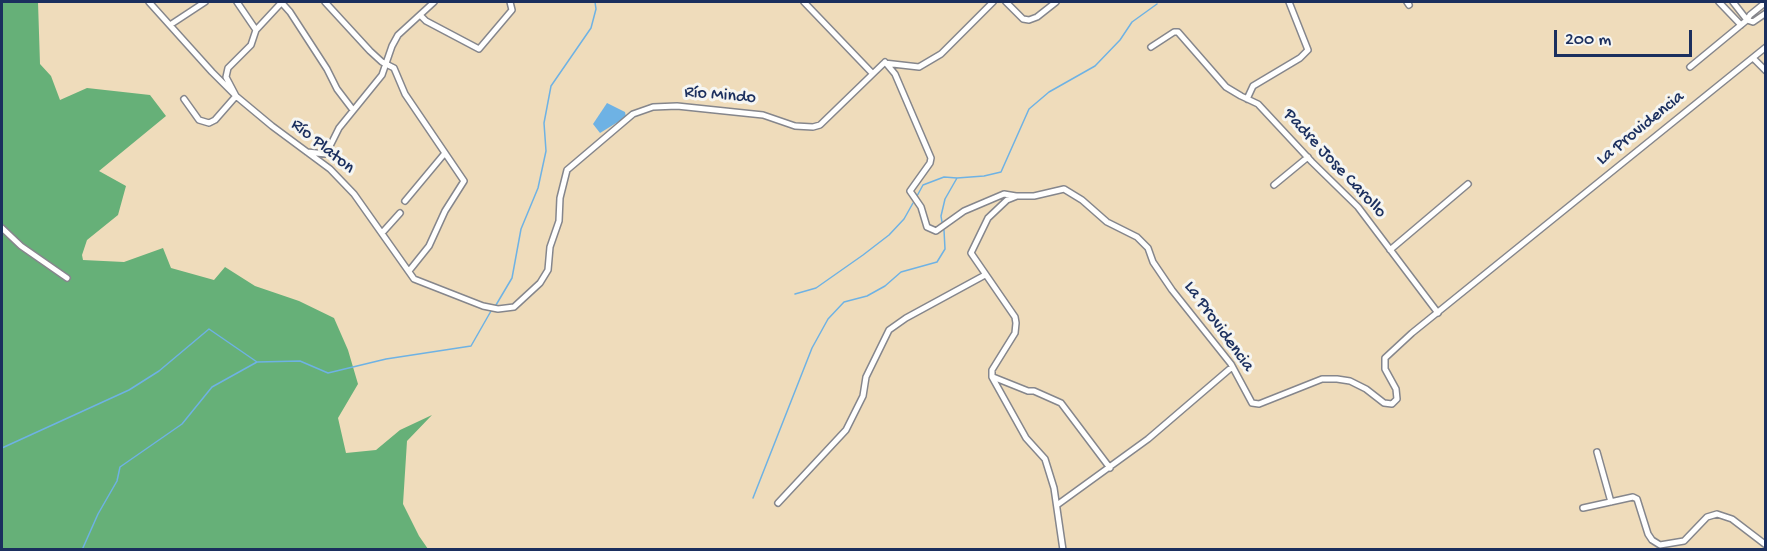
<!DOCTYPE html>
<meta charset="utf-8">
<style>
body{margin:0}
#map{position:relative;width:1767px;height:551px;overflow:hidden;background:#efdcbb;font-family:"Gochi Hand",sans-serif}
canvas{display:block}
.frame{position:absolute;inset:0;border:3px solid #1b2f5e;pointer-events:none}
.scale{position:absolute;left:1554px;top:30px;width:138px;height:27px;box-sizing:border-box;border:3px solid #1b2f5e;border-top:0;padding-left:8px;font-size:18px;line-height:21px;white-space:nowrap;color:#1b2f5e;-webkit-text-stroke:4px #f6f6f2;paint-order:stroke}
</style>
<div id="map">
<canvas width="1767" height="551"></canvas>
<div class="frame"></div>
<div class="scale">200 m</div>
</div>
<script>
const c = document.querySelector('canvas').getContext('2d');
c.lineJoin = 'round';
function fillPath(path, color) {
  c.fillStyle = color;
  c.fill(path, 'evenodd');
}
function shape(rows) {
  const path = new Path2D();
  for (const r of rows) {
    path.moveTo(r[0], r[1]);
    for (let i = 2; i < r.length; i += 2) path.lineTo(r[i], r[i + 1]);
  }
  return path;
}
function trace(path, color, width, dash) {
  c.strokeStyle = color;
  c.lineWidth = width;
  c.lineCap = dash ? 'butt' : 'round';
  c.setLineDash(dash || []);
  c.stroke(path);
}
function write(font, color, halo, rows, align = 'center') {
  c.font = font + ' "Gochi Hand",sans-serif';
  c.lineWidth = 6;
  c.setLineDash([]);
  c.textBaseline = 'middle';
  c.strokeStyle = halo;
  c.fillStyle = color;
  for (const [text, x, y, turn = 0] of rows) {
    c.save();
    c.translate(x, y);
    c.rotate((+turn || 0) * Math.PI / 180);
    c.textAlign = isNaN(turn) ? turn : align;
    if (halo) c.strokeText(text, 0, 0);
    c.fillText(text, 0, 0);
    c.restore();
  }
}
const forest = shape([
 [2,2,38,2,40,64,51,76,60,100,87,88,150,95,166,116,99,171,126,186,118,215,87,240,82,255,83,260,124,262,163,248,171,268,214,280,225,267,255,286,299,301,334,318,348,350,358,384,338,418,346,453,376,450,400,430,432,415,407,441,403,504,419,536,428,549,2,549]
]);
const water = shape([
 [607,103,625,112,626,117,600,133,593,124]
]);
const stream = shape([
 [917,196,923,185,944,177,957,178],
 [942,222,941,216,945,199,957,178,984,176,1001,172,1029,109,1049,92,1095,66,1120,40,1132,22,1157,4],
 [795,294,816,288,863,255,889,235,904,219,913,203],
 [496,305,512,278,521,229,538,188,546,151,544,123,551,86,591,28,596,9,595,2],
 [2,448,129,390,159,371,209,329,257,362,300,361,328,373,386,359,471,346,491,311],
 [753,498,812,348,828,319,844,302,867,296,885,286,901,272,937,262,945,249,944,230],
 [82,550,98,514,117,481,120,467,182,424,212,387,257,362]
]);
const minor = shape([
 [149,2,212,72,236,96,272,126,330,169,354,194,414,279,483,306,498,309,514,307,540,283,548,270,550,247,559,221,560,198,567,170,633,114,653,107,677,106,763,115,795,126,813,127,820,125,884,63,919,67,941,54,993,2],
 [237,2,256,30],
 [281,2,290,12,327,69,337,89,353,110],
 [325,2,370,51,382,62,394,68,405,94,464,181,445,211,429,246,409,271],
 [804,2,872,73],
 [1006,2,1023,19,1029,20,1037,17,1056,2],
 [1407,2,1409,5],
 [1719,2,1741,25],
 [1733,2,1747,20],
 [420,15,426,21,479,49,512,10,510,2],
 [1747,20,1753,22,1766,13],
 [170,25,205,2],
 [1151,47,1174,32,1178,32,1226,87,1241,96,1258,104,1312,162,1358,207,1438,313],
 [1753,58,1766,71],
 [885,62,895,74,931,158,930,163,910,191,921,207,927,227,936,231,964,211,1004,194,1016,196],
 [1690,67,1747,20,1750,15,1766,2],
 [184,99,199,120,209,123,215,120,236,96,226,77,228,68,251,45,256,30,282,2],
 [1247,99,1253,86,1300,58,1308,50,1289,2],
 [307,152,326,154,339,128,382,75,392,46,398,35,434,2],
 [1274,185,1308,157],
 [405,201,445,153],
 [2,228,21,246,67,278],
 [382,233,400,213],
 [1390,250,1468,184],
 [993,377,1028,391,1034,391,1061,403,1110,468],
 [1597,452,1611,502],
 [778,503,846,430,863,396,866,377,889,330,906,318,985,275],
 [1057,505,1148,439,1232,367],
 [1583,508,1633,497,1637,499,1648,534,1652,540,1660,545,1684,541,1707,517,1717,514,1732,519,1766,545],
 [1063,550,1054,488,1045,459,1026,438,992,377,992,370,1015,333,1016,323,1015,317,971,253,988,218,1007,200,1017,196,1034,196,1064,189,1082,200,1107,222,1137,237,1148,248,1153,262,1172,290,1231,364,1252,403,1259,404,1322,379,1337,379,1350,381,1366,389,1384,403,1392,404,1397,399,1396,389,1385,369,1385,358,1412,333,1766,47]
]);
const streetNames = [
 ["Río Mindo",720,96,5],
 ["La Providencia",1641,129,-39],
 ["Río Platon",322,147,39],
 ["Padre Jose Carollo",1334,164,47],
 ["La Providencia",1218,327,54]
];
fillPath(forest, '#66b078');
fillPath(water, '#6eb2e4');
trace(stream, '#6eb2e4', 1.5);
trace(minor, '#85868c', 8);
trace(minor, '#fff', 5);
write('18px', '#1b2f5e', '#f6f6f2', streetNames);
</script>
